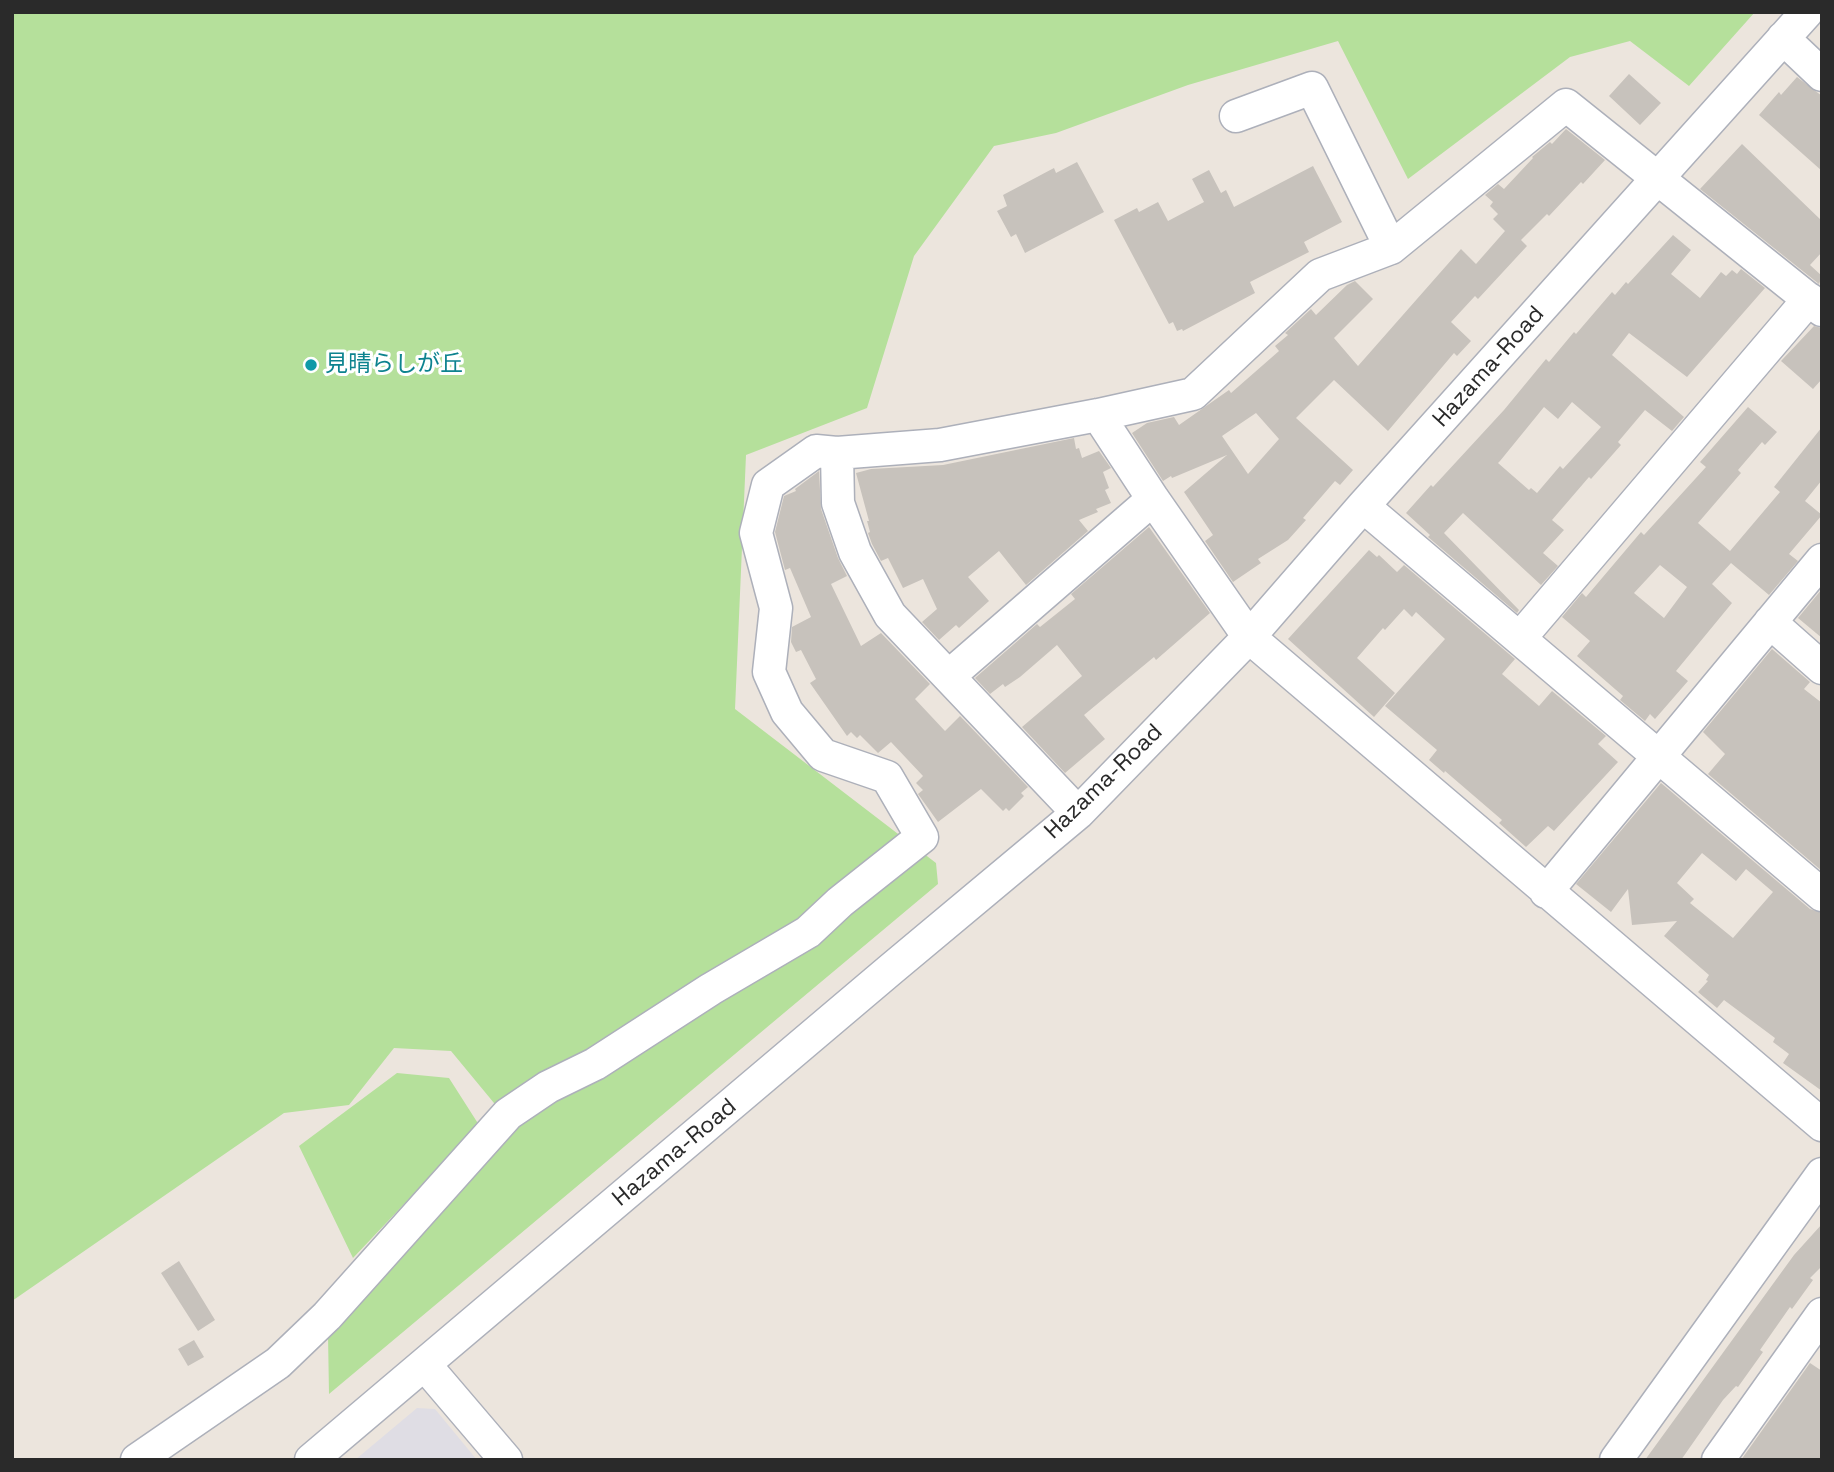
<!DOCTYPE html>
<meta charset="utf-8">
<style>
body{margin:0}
#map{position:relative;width:1834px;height:1472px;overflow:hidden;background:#ece5dd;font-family:"Space Grotesk",sans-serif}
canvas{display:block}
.frame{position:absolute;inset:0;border:14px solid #2a2a2a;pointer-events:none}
</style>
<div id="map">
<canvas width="1834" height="1472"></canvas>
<div class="frame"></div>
</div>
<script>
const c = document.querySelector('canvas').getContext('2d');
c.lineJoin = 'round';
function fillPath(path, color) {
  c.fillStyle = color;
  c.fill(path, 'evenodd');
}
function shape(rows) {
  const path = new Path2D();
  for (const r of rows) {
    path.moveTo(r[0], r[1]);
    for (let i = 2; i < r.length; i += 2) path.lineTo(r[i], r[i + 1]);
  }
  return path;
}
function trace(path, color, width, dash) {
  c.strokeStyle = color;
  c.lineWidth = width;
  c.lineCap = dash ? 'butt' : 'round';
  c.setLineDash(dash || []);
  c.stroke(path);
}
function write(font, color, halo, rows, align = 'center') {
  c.font = font + ' "Space Grotesk","Noto Sans JP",sans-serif';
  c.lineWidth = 6;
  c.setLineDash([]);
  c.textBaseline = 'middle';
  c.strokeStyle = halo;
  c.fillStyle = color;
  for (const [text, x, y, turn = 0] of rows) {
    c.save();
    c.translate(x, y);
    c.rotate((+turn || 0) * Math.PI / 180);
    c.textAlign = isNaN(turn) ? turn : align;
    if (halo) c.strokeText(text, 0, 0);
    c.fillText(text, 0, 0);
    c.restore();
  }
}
const industrial = shape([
 [417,1408,435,1409,477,1460,355,1460]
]);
const green = shape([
 [12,12,1755,12,1689,86,1630,41,1570,57,1408,179,1338,41,1188,85,1056,133,994,146,914,256,867,408,746,455,735,709,936,863,938,884,329,1394,328,1335,513,1126,451,1051,394,1048,349,1105,284,1113,12,1301],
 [397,1073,449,1078,479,1125,353,1258,299,1146]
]);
const building = shape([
 [1629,74,1661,103,1640,125,1609,96],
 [1797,77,1822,96,1822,171,1759,115,1779,92,1781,95],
 [1566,129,1605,160,1583,184,1581,182,1549,216,1547,214,1521,240,1527,246,1478,299,1475,296,1451,322,1471,341,1457,356,1454,353,1388,431,1334,380,1296,418,1353,470,1340,485,1335,481,1303,518,1306,520,1288,540,1258,559,1261,563,1233,582,1205,541,1213,535,1184,492,1227,455,1172,478,1171,476,1163,481,1132,433,1147,423,1174,417,1179,425,1229,390,1231,393,1279,351,1275,346,1288,335,1285,333,1311,309,1316,315,1347,285,1355,281,1373,299,1334,338,1358,366,1461,249,1476,264,1505,231,1493,219,1498,214,1490,206,1493,202,1485,195,1498,184,1504,189,1533,158,1532,157,1550,142,1552,144],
 [1256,413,1279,439,1248,474,1222,436],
 [1742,144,1822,221,1822,252,1810,265,1822,276,1819,284,1700,189],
 [1077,162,1104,212,1025,253,1016,234,1011,237,997,211,1007,206,1003,195,1054,168,1056,173],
 [1313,166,1342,222,1304,242,1309,252,1250,282,1255,293,1183,331,1182,329,1177,331,1173,322,1169,324,1114,220,1137,208,1139,212,1158,202,1168,221,1204,202,1192,179,1209,170,1221,193,1226,190,1234,207],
 [1673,235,1691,250,1671,274,1700,298,1721,272,1726,276,1732,270,1737,274,1741,269,1765,288,1687,377,1629,333,1612,355,1684,417,1672,431,1645,410,1618,442,1621,445,1591,479,1589,477,1552,520,1564,530,1543,553,1558,566,1541,585,1463,513,1444,533,1519,610,1517,613,1428,537,1430,535,1406,513,1431,485,1433,487,1504,410,1546,359,1549,362,1574,332,1576,334,1612,292,1615,295,1626,282,1628,284],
 [1572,402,1601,427,1563,469,1560,466,1537,493,1531,488,1529,490,1498,463,1500,461,1544,407,1558,419],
 [1814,326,1822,328,1822,379,1813,389,1781,361],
 [1748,407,1777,432,1765,445,1762,442,1738,470,1741,473,1698,523,1730,551,1780,492,1774,487,1822,427,1822,480,1805,501,1822,515,1789,554,1798,561,1769,595,1731,563,1712,584,1732,603,1676,671,1688,681,1655,719,1650,714,1645,721,1620,700,1623,696,1577,656,1590,641,1562,617,1582,593,1586,597,1641,532,1644,535,1706,467,1700,462],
 [1660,565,1687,587,1664,618,1634,593],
 [1074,438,1076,449,1079,448,1082,458,1099,451,1111,468,1103,472,1109,488,1105,490,1111,503,1096,509,1098,512,1079,520,1088,531,1026,585,999,551,968,577,989,601,959,628,956,625,939,640,922,622,937,609,923,579,903,588,888,558,881,561,872,544,868,533,870,532,867,521,869,521,856,473,871,469,943,465],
 [819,471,821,509,838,558,847,576,831,584,861,646,881,633,930,684,915,699,945,731,960,716,1028,787,1021,793,1024,796,1009,811,1006,808,1003,811,981,789,938,822,918,794,923,790,916,783,923,776,891,742,878,753,860,735,857,738,851,732,847,736,810,683,816,679,801,650,796,652,791,642,792,627,811,617,790,568,785,570,775,532,784,496,796,491,795,489],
 [1149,527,1210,613,1156,660,1154,657,1084,715,1105,739,1065,773,1022,727,1082,676,1057,645,1020,677,1005,687,1003,684,990,694,975,678,1037,624,1040,627,1075,599,1071,594],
 [1369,550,1377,557,1379,555,1397,572,1404,565,1515,659,1502,674,1539,706,1552,691,1606,736,1598,744,1618,762,1554,831,1548,826,1526,847,1499,823,1502,820,1445,771,1444,773,1429,760,1437,750,1385,706,1445,639,1416,612,1412,617,1404,609,1385,630,1383,628,1357,658,1395,693,1374,717,1288,639],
 [1822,589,1822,638,1798,618],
 [1772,649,1810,682,1804,689,1822,703,1822,871,1708,774,1725,754,1703,732],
 [1661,783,1810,909,1822,913,1822,1091,1783,1063,1789,1054,1773,1042,1775,1038,1724,1000,1717,1008,1698,992,1708,981,1706,980,1709,975,1664,936,1677,921,1632,925,1628,889,1611,912,1576,884],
 [1702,853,1736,881,1746,869,1773,892,1733,938,1690,903,1694,899,1677,883],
 [1822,1224,1822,1266,1810,1278,1813,1280,1792,1309,1790,1307,1760,1350,1763,1352,1738,1387,1736,1386,1723,1400,1681,1460,1645,1460,1794,1255],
 [179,1261,215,1320,198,1331,161,1273],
 [194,1340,204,1357,188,1366,178,1349],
 [1810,1363,1822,1371,1822,1460,1741,1460]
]);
const minor = shape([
 [1783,38,1822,75],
 [1236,116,1312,88,1391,248],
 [1098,415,1153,499,1249,637,1822,1125],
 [837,453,838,503,855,552,890,615,1078,813],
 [1363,506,1822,895],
 [1770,622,1822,668],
 [1520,638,1809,299],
 [949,676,1153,499],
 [1546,892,1822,560],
 [425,1365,506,1460],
 [137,1460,278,1363,327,1316,508,1114,548,1087,595,1064,711,989,808,932,840,902,922,837,887,777,823,755,787,712,769,672,776,608,756,533,768,485,816,451,837,453,940,445,1098,415,1193,394,1320,275,1391,248,1566,105,1822,310],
 [311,1460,890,970,1078,813,1249,637,1363,506,1807,12],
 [1616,1460,1822,1174],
 [1718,1460,1822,1314]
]);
const markers = [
 [311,365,7,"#0f9aa8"]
];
const cultureNames = [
 ["見晴らしが丘",325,365]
];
const streetNames = [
 ["Hazama-Road",1489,367,-48],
 ["Hazama-Road",1104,782,-44],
 ["Hazama-Road",675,1153,-40]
];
fillPath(industrial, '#dfdde4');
fillPath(green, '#b5e09b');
fillPath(building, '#c7c2bc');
trace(minor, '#adb0ba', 35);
trace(minor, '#fff', 32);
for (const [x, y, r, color] of markers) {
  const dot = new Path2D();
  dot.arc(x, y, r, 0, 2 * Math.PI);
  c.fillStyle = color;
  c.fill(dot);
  trace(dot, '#fff', 2.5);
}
write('23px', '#0d838f', '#fff', cultureNames, 'left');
write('23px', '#2a2a2a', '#fff', streetNames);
</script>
